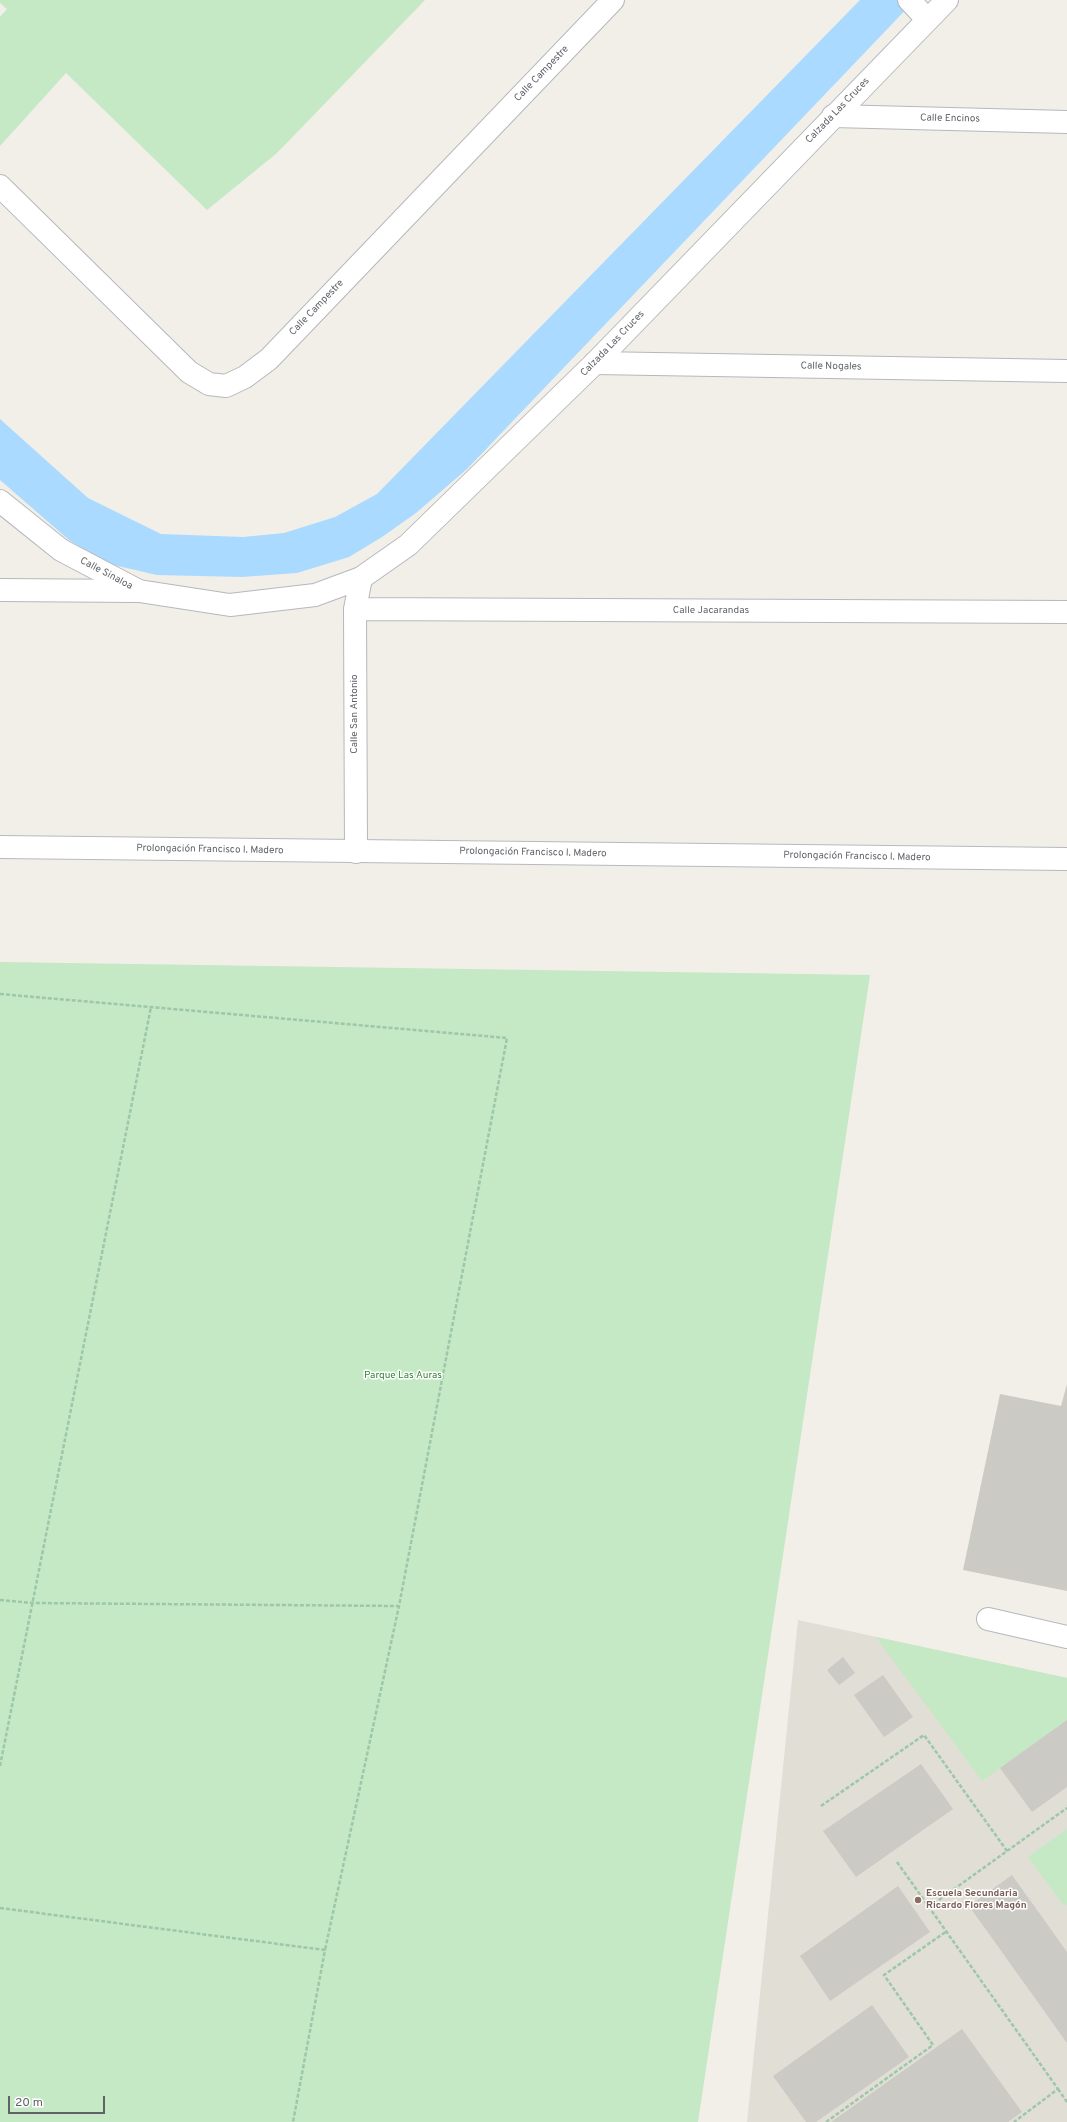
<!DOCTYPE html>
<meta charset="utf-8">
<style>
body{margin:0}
#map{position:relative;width:1067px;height:2122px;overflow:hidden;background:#f1efe8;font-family:Overpass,sans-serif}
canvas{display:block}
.scale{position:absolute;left:8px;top:2096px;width:97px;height:18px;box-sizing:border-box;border:2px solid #5f6368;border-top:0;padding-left:5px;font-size:12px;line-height:14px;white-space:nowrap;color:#5f6368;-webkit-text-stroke:3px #fff;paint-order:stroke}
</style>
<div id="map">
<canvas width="1067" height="2122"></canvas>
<div class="scale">20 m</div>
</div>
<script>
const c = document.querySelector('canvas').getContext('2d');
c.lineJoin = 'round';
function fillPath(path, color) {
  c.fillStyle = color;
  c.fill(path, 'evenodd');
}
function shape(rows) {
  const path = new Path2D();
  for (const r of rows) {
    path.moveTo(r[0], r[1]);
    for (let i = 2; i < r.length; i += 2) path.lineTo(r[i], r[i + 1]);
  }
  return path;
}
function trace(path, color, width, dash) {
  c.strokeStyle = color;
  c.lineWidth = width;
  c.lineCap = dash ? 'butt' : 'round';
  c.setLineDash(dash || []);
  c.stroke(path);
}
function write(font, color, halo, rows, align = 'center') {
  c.font = font + ' Overpass,sans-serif';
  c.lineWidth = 3;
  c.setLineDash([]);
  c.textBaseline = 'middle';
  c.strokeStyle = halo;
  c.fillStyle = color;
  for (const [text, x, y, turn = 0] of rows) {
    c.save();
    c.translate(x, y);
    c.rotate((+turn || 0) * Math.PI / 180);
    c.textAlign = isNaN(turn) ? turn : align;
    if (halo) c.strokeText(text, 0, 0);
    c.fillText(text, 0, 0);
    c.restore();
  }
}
const education = shape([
 [798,1620,1067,1678,1067,2122,747,2122]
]);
const green = shape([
 [0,0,425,0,277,153,207,210,66,73,0,146,0,17,7,9,0,3],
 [0,962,870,975,698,2122,0,2122],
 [876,1637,1067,1678,1067,1720,982,1781],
 [1067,1829,1067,1904,1064,1906,1028,1857]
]);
const water = shape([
 [860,0,915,0,467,469,416,513,382,537,349,557,297,573,242,577,157,575,109,564,69,540,0,480,0,419,88,498,161,534,243,537,284,533,335,517,377,494]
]);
const building = shape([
 [1067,1384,1067,1591,963,1570,1000,1394,1061,1406],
 [843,1657,855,1673,839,1685,827,1670],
 [883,1675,913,1717,884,1737,854,1695],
 [1067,1720,1067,1787,1032,1812,1000,1768],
 [921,1764,953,1809,856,1877,823,1831],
 [1012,1875,1067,1952,1067,2043,969,1906],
 [898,1886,930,1932,830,2001,800,1956],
 [872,2005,909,2057,816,2122,806,2122,773,2076],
 [962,2029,1022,2112,1008,2122,831,2122]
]);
const path = shape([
 [0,994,507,1038,399,1606,325,1950],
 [0,1600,33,1603,399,1606],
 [0,1766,151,1007],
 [821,1806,924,1735,1007,1851],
 [897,1862,1058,2089,1014,2122],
 [929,1907,1067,1808],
 [0,1908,325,1950,293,2122],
 [1058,2089,1067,2102],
 [826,2122,933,2045,884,1975,947,1931]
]);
const minor = shape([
 [909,0,927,19],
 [833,116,1067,122],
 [0,186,189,372,209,384,226,386,245,377,269,359,613,0],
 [595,363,1067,371],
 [0,590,139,591],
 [355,609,1067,612],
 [356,852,355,609,361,578],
 [988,1619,1067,1637]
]);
const tertiary = shape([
 [0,501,61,550,139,591,230,605,315,595,361,578,408,545,595,363,947,0]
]);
const secondary = shape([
 [0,847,1067,859]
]);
const markers = [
 [918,1900,4,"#8d6e63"]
];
const streetNames = [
 ["Calle Campestre",542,74,-46],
 ["Calzada Las Cruces",838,111,-46],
 ["Calle Encinos",950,119,1],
 ["Calle Campestre",317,308,-46],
 ["Calzada Las Cruces",613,344,-46],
 ["Calle Nogales",831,367,1],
 ["Calle Sinaloa",106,574,28],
 ["Calle Jacarandas",711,611],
 ["Calle San Antonio",355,714,-90],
 ["Prolongación Francisco I. Madero",210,850,1],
 ["Prolongación Francisco I. Madero",533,853,1],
 ["Prolongación Francisco I. Madero",857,857,1]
];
const parkNames = [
 ["Parque Las Auras",403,1376]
];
const educationNames = [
 ["Escuela Secundaria",926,1894],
 ["Ricardo Flores Magón",926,1906]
];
fillPath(education, '#e1ded6');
fillPath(green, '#c5e8c5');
fillPath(water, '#aadaff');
fillPath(building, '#cccac5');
trace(minor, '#b5b8bc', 24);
trace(tertiary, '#b5b8bc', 24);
trace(secondary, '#b6babf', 24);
trace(path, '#9cc7a9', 2.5, [4, 2]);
trace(minor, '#fff', 22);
trace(tertiary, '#fff', 22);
trace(secondary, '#fff', 22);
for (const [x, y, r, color] of markers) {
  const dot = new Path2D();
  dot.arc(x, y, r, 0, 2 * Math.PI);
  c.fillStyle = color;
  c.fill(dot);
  trace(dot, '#fff', 1.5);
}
write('10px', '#5f6368', '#fff', streetNames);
write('10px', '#348238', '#fff', parkNames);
write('bold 10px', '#785e54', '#fff', educationNames, 'left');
</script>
